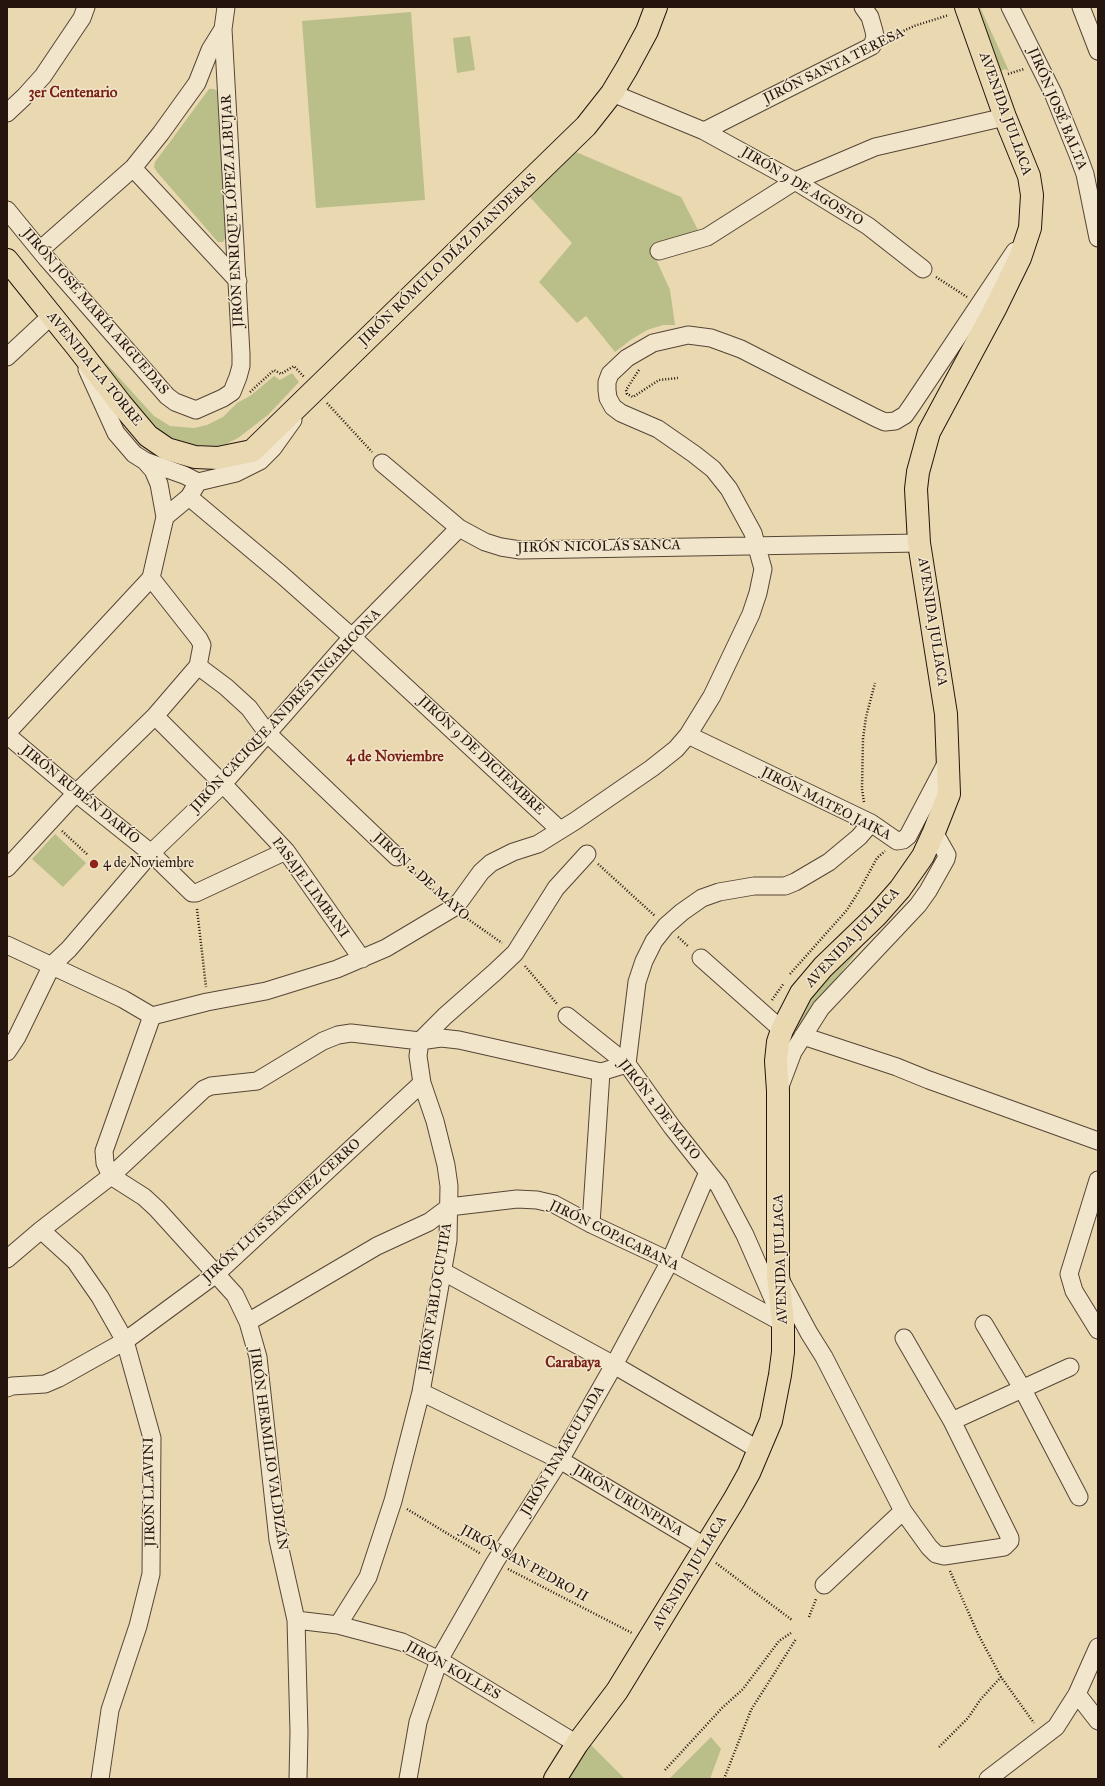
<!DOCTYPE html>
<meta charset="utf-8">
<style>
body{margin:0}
#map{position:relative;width:1105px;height:1786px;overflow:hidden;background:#ead8b1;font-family:"IM FELL Great Primer",serif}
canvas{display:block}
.frame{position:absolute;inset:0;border:8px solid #24140d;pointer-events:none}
</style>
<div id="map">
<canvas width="1105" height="1786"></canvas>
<div class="frame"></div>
</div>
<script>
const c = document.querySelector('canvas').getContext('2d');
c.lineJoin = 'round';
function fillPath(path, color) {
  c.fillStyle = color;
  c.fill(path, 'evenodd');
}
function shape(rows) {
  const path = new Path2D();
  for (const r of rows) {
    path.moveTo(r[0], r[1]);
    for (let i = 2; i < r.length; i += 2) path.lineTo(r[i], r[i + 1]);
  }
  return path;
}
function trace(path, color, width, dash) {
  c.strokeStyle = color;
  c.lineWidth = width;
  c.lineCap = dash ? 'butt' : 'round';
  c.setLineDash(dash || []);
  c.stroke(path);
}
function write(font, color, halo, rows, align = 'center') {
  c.font = font + ' "IM FELL Great Primer",serif';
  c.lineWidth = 3;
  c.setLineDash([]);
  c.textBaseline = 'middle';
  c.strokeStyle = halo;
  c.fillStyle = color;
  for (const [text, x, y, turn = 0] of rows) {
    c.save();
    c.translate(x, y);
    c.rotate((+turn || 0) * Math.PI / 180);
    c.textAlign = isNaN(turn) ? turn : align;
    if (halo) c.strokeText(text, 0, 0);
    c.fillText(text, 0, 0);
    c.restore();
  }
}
const green = shape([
 [962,7,980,7,1009,71,1004,69,996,75],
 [411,12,425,200,316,208,302,21],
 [470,36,475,70,457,73,453,38],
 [209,89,214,89,217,91,226,237,223,242,218,242,157,172,154,167,155,162],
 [576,152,681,197,698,230,650,246,670,290,675,325,663,325,647,330,632,339,615,352,586,316,577,323,539,282,572,243,529,196],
 [53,305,154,416,170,426,194,428,207,425,223,417,237,403,250,396,274,376,280,380,292,373,299,382,268,415,238,438,226,444,214,447,196,447,183,445,153,431],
 [55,834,86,863,63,887,32,859],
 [880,923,818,1002,787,1052,793,1011],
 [711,1737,721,1749,710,1779,669,1779],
 [585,1739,625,1779,558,1779]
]);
const path = shape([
 [890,37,914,26,949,15],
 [1008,74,1024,69],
 [936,277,967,297],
 [639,370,626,390,627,394,633,397,659,380,678,378],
 [250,392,274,370,281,374,294,366,304,377],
 [327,403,372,452],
 [864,802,862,789,863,739,866,717,875,683],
 [62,831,88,855],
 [598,864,655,916],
 [408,867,441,897],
 [197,909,206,987],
 [465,917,502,943],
 [678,937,689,947],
 [525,966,558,1005],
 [790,974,847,910,859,891,877,858,885,851],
 [772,1000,784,983],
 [407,1509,481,1554],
 [716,1563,792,1620],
 [508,1569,632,1633],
 [950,1571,978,1634,1001,1677,1034,1723],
 [809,1617,816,1599],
 [939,1747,968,1718,980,1700,1001,1677],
 [665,1770,722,1708,743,1689,779,1641,791,1633],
 [724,1779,751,1710,796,1639]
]);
const minor = shape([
 [1010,7,1053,93,1078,155,1085,174,1098,238],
 [1081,7,1098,51],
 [612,93,704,131,795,181,868,226,923,269],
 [7,113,24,97,43,76,82,18,86,7],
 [704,131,872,46,875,37,874,31,870,17,863,7],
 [133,168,238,281],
 [7,210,47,259,167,396,175,402,196,410,223,398,232,392,238,377,241,366,241,354,223,29],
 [40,250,133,168,161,133,197,83,210,50,223,29,226,7],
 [659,251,707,237,795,181,875,147,1005,117],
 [7,357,51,316],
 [87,369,116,433,134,454,145,461,184,475,198,482,236,473,260,461,273,448,293,420],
 [145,461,153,470,159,484,165,517,151,578,199,639,202,645,198,666,226,687,249,708,268,734,397,857],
 [382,463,459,528,485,542,501,547,520,550,919,543],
 [198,482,189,497,282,575,352,637,560,830],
 [165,517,189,497],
 [155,716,223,784,286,851,362,959],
 [7,733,151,578],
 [7,735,76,793,151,853,192,893,196,893,286,851],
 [688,735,871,823,897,841,903,840,908,836,948,760],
 [7,868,76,793,155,716,198,666],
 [7,945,123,999,152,1016,207,1002,266,991,337,969,386,948,453,908,460,901,481,872,491,863,513,852,538,844,575,821,652,768,676,749,688,735,712,696,751,614,758,593,763,569,753,533,729,489,713,469,694,454,658,429,621,413,613,407,608,398,607,390,607,382,610,374,627,358,653,343,688,335,711,338,741,349,876,418,885,422,895,421,905,415,912,405,1015,251],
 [701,958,782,1030],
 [567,1016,627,1064,672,1127,719,1186,745,1235,777,1308],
 [803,1036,897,1067,929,1080,1098,1141],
 [7,1052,17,1037,52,965,69,949,151,853,223,784,352,637,459,528],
 [779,1089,793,1052,821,1008,918,905,928,891,946,859,947,855,934,832],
 [111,1176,144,1197,157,1209,235,1295,248,1322,258,1357,278,1540,296,1620,299,1732,298,1779],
 [111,1176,105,1163,104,1151,152,1016],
 [1098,1180,1069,1274,1074,1291,1098,1330],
 [591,1224,601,1072],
 [41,1230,75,1261,100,1297,125,1341,152,1438,151,1574,138,1626,110,1710,100,1779],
 [7,1259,41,1230,111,1176,204,1089,211,1086,257,1081,323,1041,338,1035,351,1033,420,1041,441,1038,459,1040,601,1072,627,1064,637,982,644,961,654,941,666,926,682,912,702,898,719,892,754,886,785,886,795,882,829,862,859,837,871,823],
 [442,1271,614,1365,759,1450],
 [781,1281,809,1333,824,1357,903,1511,929,1547,936,1554,944,1556,1004,1547,1010,1541,1010,1538,952,1421,904,1338],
 [248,1322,377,1246,429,1222,449,1207,517,1199,537,1200,554,1204,591,1224,670,1261,783,1323],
 [984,1324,1022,1388,1079,1497],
 [7,1388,12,1386,45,1384,59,1378,125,1341,216,1274,422,1083],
 [421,1392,560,1460,706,1547],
 [952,1421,1070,1367],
 [824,1585,903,1511],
 [296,1620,338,1625,402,1642,439,1660,577,1744],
 [338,1625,368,1577,393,1501,421,1392,448,1240,449,1186,446,1165,435,1121,422,1083,418,1056,420,1041,445,1016,495,972,515,953,556,888,587,854],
 [1077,1694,1098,1721],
 [408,1779,418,1722,439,1660,495,1562,560,1460,614,1365,670,1261,708,1172],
 [988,1779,1056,1727,1077,1694,1098,1647]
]);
const major = shape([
 [7,260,77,347,121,404,148,436,167,449,195,457,218,458,252,451,586,126,612,93,627,68,647,31,656,7]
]);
const highway = shape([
 [555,1779,577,1744,617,1691,734,1500,749,1473,771,1421,780,1375,783,1352,783,1323,778,1275,778,1091,776,1061,778,1042,782,1030,801,993,823,967,877,915,900,889,923,856,934,832,949,794,946,714,919,543,916,489,918,472,929,432,996,307,1020,258,1030,228,1032,195,1029,176,1005,117,966,7]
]);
const markers = [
 [94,864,5,"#8f2418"]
];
const streetNames = [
 ["JIRÓN SANTA TERESA",834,66,-26],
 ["JIRÓN JOSÉ BALTA",1057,109,67],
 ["AVENIDA JULIACA",1005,114,70],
 ["JIRÓN 9 DE AGOSTO",802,187,31],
 ["JIRÓN ENRIQUE LÓPEZ ALBUJAR",233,211,-93],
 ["JIRÓN RÓMULO DÍAZ DIANDERAS",448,260,-44],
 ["JIRÓN JOSÉ MARÍA ARGUEDAS",95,312,49],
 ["AVENIDA LA TORRE",94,369,51],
 ["JIRÓN NICOLÁS SANCA",599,547,-1],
 ["AVENIDA JULIACA",932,622,81],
 ["JIRÓN CACIQUE ANDRÉS INGARICONA",286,711,-47],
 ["JIRÓN 9 DE DICIEMBRE",481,756,43],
 ["JIRÓN RUBÉN DARÍO",80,795,39],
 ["JIRÓN MATEO JAIKA",826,804,27],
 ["JIRÓN 2 DE MAYO",421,877,42],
 ["PASAJE LIMBANI",310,888,54],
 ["AVENIDA JULIACA",853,938,-47],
 ["JIRÓN 2 DE MAYO",659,1110,52],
 ["JIRÓN LUIS SÁNCHEZ CERRO",282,1211,-42],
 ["JIRÓN COPACABANA",614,1236,26],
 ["AVENIDA JULIACA",781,1259,-92],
 ["JIRÓN PABLO CUTIPA",436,1297,-81],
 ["JIRÓN HERMILIO VALDIZÁN",268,1449,82],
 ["JIRÓN INMACULADA",563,1451,-59],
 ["JIRÓN LLAVINI",150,1492,-91],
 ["JIRÓN URUNPINA",628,1501,31],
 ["JIRÓN SAN PEDRO II",524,1564,29],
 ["AVENIDA JULIACA",690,1573,-59],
 ["JIRÓN KOLLES",453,1671,29]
];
const poiNames = [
 ["4 de Noviembre",103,864]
];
const neighbourhoodNames = [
 ["3er Centenario",73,93],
 ["4 de Noviembre",395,757],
 ["Carabaya",573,1363]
];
fillPath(green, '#babe89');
trace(minor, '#564536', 19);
trace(major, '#24140d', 24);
trace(highway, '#24140d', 24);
trace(path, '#24140d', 2.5, [1, 2]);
trace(minor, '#f1e6cc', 17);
trace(major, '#ead8b1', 22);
trace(highway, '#ead8b1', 22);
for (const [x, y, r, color] of markers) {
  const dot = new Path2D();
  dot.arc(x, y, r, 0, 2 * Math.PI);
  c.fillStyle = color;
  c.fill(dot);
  trace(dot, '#f1e6cc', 1.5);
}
write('14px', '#24140d', '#f1e6cc', streetNames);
write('14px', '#24140d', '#f1e6cc', poiNames, 'left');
write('bold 15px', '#7a1f14', '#f1e6cc', neighbourhoodNames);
</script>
